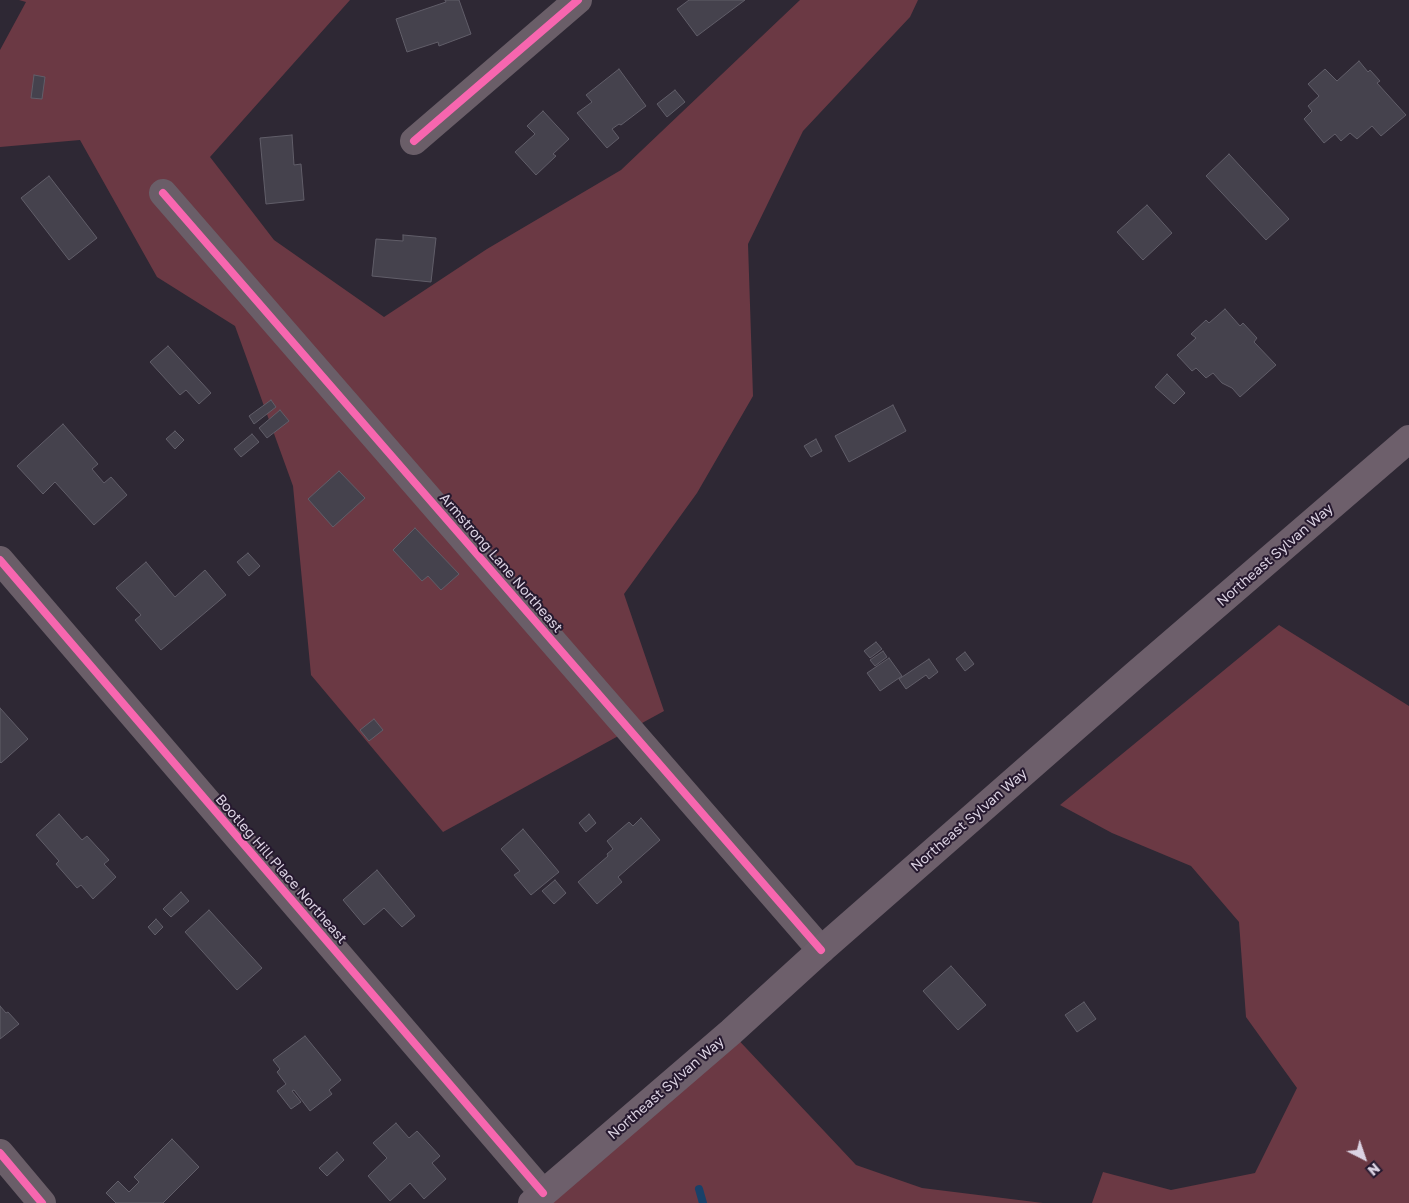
<!DOCTYPE html>
<style>
body{margin:0}
#map{position:relative;width:1409px;height:1203px;overflow:hidden;background:#2e2834;font-family:"Golos Text",sans-serif}
canvas{display:block}
.north{position:absolute;left:1339px;top:1133px;width:50px;height:50px;-webkit-text-stroke:4px #26192f;paint-order:stroke;rotate:139deg;font-size:14px;font-weight:700;line-height:20px;text-align:center;color:#dbd2e2}
.north::after{content:'';display:block;margin:auto;width:18px;height:22px;background:#dbd2e2;clip-path:polygon(50% 0,100% 100%,50% 72%,0 100%)}
</style>
<div id="map">
<canvas width="1409" height="1203"></canvas>
<div class="north">N</div>
</div>
<script>
const c = document.querySelector('canvas').getContext('2d');
c.lineJoin = 'round';
function fillPath(path, color) {
  c.fillStyle = color;
  c.fill(path, 'evenodd');
}
function shape(rows) {
  const path = new Path2D();
  for (const r of rows) {
    path.moveTo(r[0], r[1]);
    for (let i = 2; i < r.length; i += 2) path.lineTo(r[i], r[i + 1]);
  }
  return path;
}
function trace(path, color, width, dash) {
  c.strokeStyle = color;
  c.lineWidth = width;
  c.lineCap = dash ? 'butt' : 'round';
  c.setLineDash(dash || []);
  c.stroke(path);
}
function write(font, color, halo, rows, align = 'center') {
  c.font = font + ' "Golos Text",sans-serif';
  c.lineWidth = 4;
  c.setLineDash([]);
  c.textBaseline = 'middle';
  c.strokeStyle = halo;
  c.fillStyle = color;
  for (const [text, x, y, turn = 0] of rows) {
    c.save();
    c.translate(x, y);
    c.rotate((+turn || 0) * Math.PI / 180);
    c.textAlign = isNaN(turn) ? turn : align;
    if (halo) c.strokeText(text, 0, 0);
    c.fillText(text, 0, 0);
    c.restore();
  }
}
const green = shape([
 [19,0,350,0,210,157,274,240,384,317,487,249,621,170,800,0,918,0,910,17,803,131,748,244,753,396,697,493,624,594,664,711,443,832,311,675,293,486,235,326,157,277,80,140,0,147,0,50,26,2],
 [1279,625,1409,706,1409,1203,1092,1203,1103,1172,1171,1190,1255,1173,1297,1088,1246,1017,1239,922,1191,866,1112,833,1060,805],
 [731,1032,856,1165,922,1188,1043,1203,534,1203]
]);
const stream = shape([
 [699,1189,703,1203]
]);
const building = shape([
 [445,0,459,0,471,34,439,46,438,42,407,52,396,19,446,2,445,0],
 [689,0,745,0,697,36,677,9,689,0],
 [1359,61,1368,72,1370,70,1380,81,1377,83,1406,115,1381,136,1372,126,1357,139,1350,133,1341,141,1335,134,1324,143,1304,119,1312,111,1308,106,1319,96,1308,84,1325,69,1337,81,1359,61],
 [619,69,646,106,621,125,619,124,612,129,619,138,607,148,577,113,592,102,586,95,619,69],
 [34,75,45,77,42,99,31,98,34,75],
 [675,90,685,102,667,117,657,104,675,90],
 [543,111,569,139,553,154,556,156,536,175,515,152,535,134,527,126,543,111],
 [292,135,294,165,301,164,304,200,266,204,260,138,292,135],
 [1229,154,1289,219,1266,240,1206,176,1229,154],
 [49,176,97,238,69,260,21,198,49,176],
 [1147,205,1172,233,1143,260,1117,232,1147,205],
 [403,235,436,238,431,282,372,276,376,239,403,241,403,235],
 [1225,309,1240,326,1243,323,1257,338,1254,342,1276,365,1240,397,1232,388,1222,383,1213,373,1206,378,1196,368,1192,371,1177,355,1196,338,1191,334,1206,320,1209,323,1225,309],
 [168,346,211,393,199,404,186,390,180,395,150,362,168,346],
 [1167,374,1185,393,1174,404,1155,387,1167,374],
 [271,400,276,407,254,424,249,416,271,400],
 [893,405,906,431,849,462,835,436,893,405],
 [280,410,289,421,267,438,259,428,280,410],
 [63,424,98,464,92,469,104,483,111,477,127,495,94,525,55,482,43,494,17,466,63,424],
 [175,431,184,440,175,449,166,439,175,431],
 [252,434,259,442,241,457,234,449,252,434],
 [816,439,822,451,811,457,804,446,816,439],
 [339,471,365,498,333,527,308,499,339,471],
 [415,528,459,574,441,590,428,576,422,581,393,550,415,528],
 [248,553,260,566,249,576,237,562,248,553],
 [146,562,175,597,205,570,226,595,161,650,135,620,141,615,116,588,146,562],
 [876,642,882,649,870,658,864,651,876,642],
 [883,651,887,657,875,666,870,660,883,651],
 [965,652,974,664,965,671,956,659,965,652],
 [889,658,902,676,880,691,867,673,889,658],
 [929,659,938,672,929,679,926,675,906,689,899,679,929,659],
 [0,708,28,739,1,763,0,762,0,708],
 [374,719,383,730,369,741,360,730,374,719],
 [59,814,82,840,87,836,109,860,104,864,116,877,93,899,81,885,77,888,56,864,59,861,36,835,59,814],
 [589,814,596,823,586,832,579,823,589,814],
 [641,818,660,840,618,877,622,882,597,904,578,882,608,856,607,854,613,849,607,841,629,822,633,826,641,818],
 [523,829,559,872,531,895,514,875,520,871,501,849,523,829],
 [377,870,415,916,402,927,384,908,364,925,343,900,377,870],
 [555,880,566,893,554,904,542,891,555,880],
 [181,892,189,901,171,917,163,909,181,892],
 [209,910,262,968,237,990,185,932,209,910],
 [156,919,163,927,155,935,148,927,156,919],
 [951,966,986,1005,958,1030,923,991,951,966],
 [1084,1002,1096,1019,1077,1032,1065,1015,1084,1002],
 [0,1006,6,1013,8,1012,19,1024,0,1039,0,1006],
 [305,1036,341,1080,329,1090,332,1094,310,1111,294,1090,292,1091,301,1102,291,1109,277,1091,286,1084,277,1072,280,1069,273,1060,305,1036],
 [396,1123,409,1138,417,1131,440,1156,432,1163,446,1179,424,1199,410,1183,390,1201,368,1176,387,1158,373,1143,396,1123],
 [172,1139,199,1167,163,1203,116,1203,106,1193,118,1181,129,1192,139,1182,134,1177,172,1139],
 [337,1152,344,1160,327,1176,319,1168,337,1152]
]);
const minor = shape([
 [414,141,578,0],
 [163,193,821,950],
 [0,560,543,1193],
 [0,1153,42,1203]
]);
const secondary = shape([
 [532,1203,731,1032,821,950,1135,675,1409,439]
]);
const cycleway = shape([
 [414,141,578,0],
 [163,193,821,950],
 [0,560,543,1193],
 [0,1153,42,1203]
]);
const streetNames = [
 ["Northeast Sylvan Way",1275,555,-41],
 ["Armstrong Lane Northeast",501,563,49],
 ["Northeast Sylvan Way",969,820,-41],
 ["Bootleg Hill Place Northeast",281,869,49],
 ["Northeast Sylvan Way",666,1088,-41]
];
fillPath(green, '#6b3944');
trace(stream, '#194169', 8);
fillPath(building, '#45424d');
trace(building, '#615e69', 1);
trace(minor, '#6a5e68', 28);
trace(secondary, '#6d5f6b', 28);
trace(cycleway, '#f766af', 8);
write('14px', '#dbd2e2', '#26192f', streetNames);
</script>
